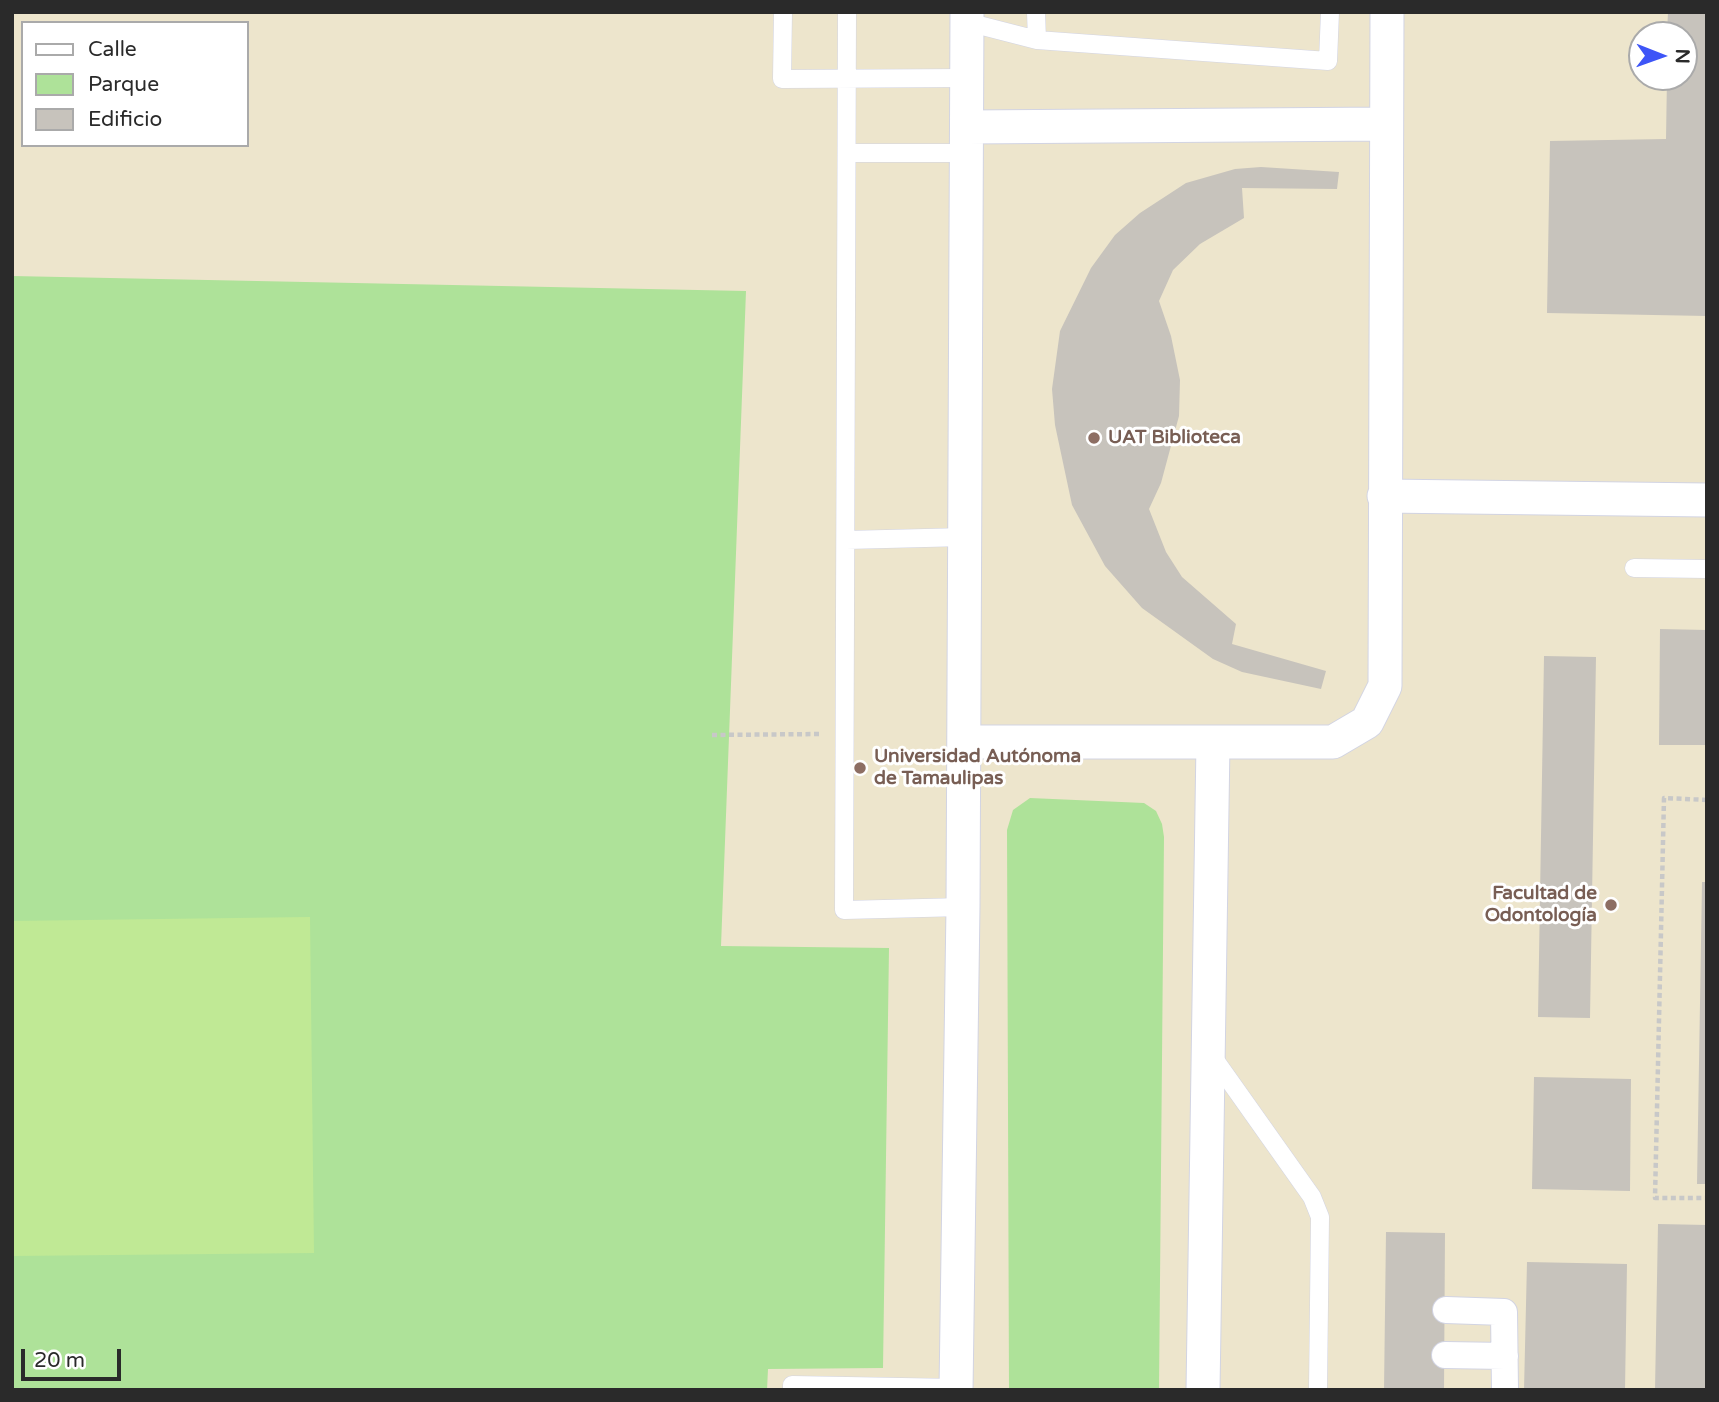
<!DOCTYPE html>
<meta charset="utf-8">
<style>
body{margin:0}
#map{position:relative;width:1719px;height:1402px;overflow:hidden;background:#ece6dc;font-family:"Varela Round",sans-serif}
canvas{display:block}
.frame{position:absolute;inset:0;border:14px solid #2a2a2a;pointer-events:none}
.legend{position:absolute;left:21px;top:21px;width:228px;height:126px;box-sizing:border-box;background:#fff;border:2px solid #aaa;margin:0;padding:9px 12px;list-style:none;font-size:21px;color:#2a2a2a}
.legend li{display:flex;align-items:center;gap:14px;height:35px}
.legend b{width:35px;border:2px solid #aaa}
.north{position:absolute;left:1628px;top:21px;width:70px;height:70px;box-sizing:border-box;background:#fff;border:2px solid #aaa;border-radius:50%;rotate:91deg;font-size:19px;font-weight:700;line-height:28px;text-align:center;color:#2a2a2a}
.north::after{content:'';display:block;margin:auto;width:24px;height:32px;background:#3e55f7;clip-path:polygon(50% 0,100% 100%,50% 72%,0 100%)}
.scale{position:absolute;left:21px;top:1349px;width:100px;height:32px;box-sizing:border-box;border:4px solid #2a2a2a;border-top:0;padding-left:9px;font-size:21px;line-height:24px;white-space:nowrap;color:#2a2a2a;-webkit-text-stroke:5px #fff;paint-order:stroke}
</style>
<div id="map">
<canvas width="1719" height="1402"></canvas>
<div class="frame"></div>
<ul class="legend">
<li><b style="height:9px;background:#fff"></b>Calle</li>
<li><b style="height:19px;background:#aee299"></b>Parque</li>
<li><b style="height:19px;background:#c7c3bc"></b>Edificio</li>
</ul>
<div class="north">N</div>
<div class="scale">20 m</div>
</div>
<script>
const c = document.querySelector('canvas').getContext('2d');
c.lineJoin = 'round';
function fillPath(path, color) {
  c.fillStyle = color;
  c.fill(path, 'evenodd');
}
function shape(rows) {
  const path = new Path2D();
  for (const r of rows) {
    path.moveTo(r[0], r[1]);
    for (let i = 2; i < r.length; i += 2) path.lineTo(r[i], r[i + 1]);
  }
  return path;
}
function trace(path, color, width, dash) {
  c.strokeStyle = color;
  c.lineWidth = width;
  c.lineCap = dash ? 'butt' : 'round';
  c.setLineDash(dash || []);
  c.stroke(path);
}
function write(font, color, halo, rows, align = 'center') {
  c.font = font + ' "Varela Round",sans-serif';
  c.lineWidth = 6;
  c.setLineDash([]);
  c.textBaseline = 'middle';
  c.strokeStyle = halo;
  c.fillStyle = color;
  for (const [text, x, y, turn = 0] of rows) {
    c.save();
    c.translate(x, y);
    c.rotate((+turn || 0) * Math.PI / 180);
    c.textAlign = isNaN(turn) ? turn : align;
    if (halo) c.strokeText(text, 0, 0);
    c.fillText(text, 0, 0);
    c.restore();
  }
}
const education = shape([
 [12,12,1707,12,1707,1390,12,1390],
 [23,23,247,23,247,145,23,145],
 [1642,35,1684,35,1684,77,1642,77]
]);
const green = shape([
 [12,276,746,291,721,946,889,948,883,1368,768,1369,767,1390,12,1390],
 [1030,798,1144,803,1156,811,1162,824,1164,837,1159,1390,1009,1390,1007,830,1013,810]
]);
const pitch = shape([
 [310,917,314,1253,12,1256,12,921]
]);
const building = shape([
 [1668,12,1707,12,1707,316,1547,313,1550,141,1666,139,1667,77,1684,77,1684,35,1667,35],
 [1261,167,1339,172,1337,189,1242,188,1244,218,1200,244,1173,270,1159,301,1171,336,1180,380,1179,416,1161,483,1149,509,1166,552,1182,577,1236,624,1232,644,1326,671,1321,689,1242,672,1213,659,1142,608,1105,566,1072,505,1055,425,1052,389,1060,331,1091,268,1115,235,1140,213,1186,183,1235,169],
 [1660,629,1707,630,1707,745,1659,745],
 [1544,656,1596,657,1590,1018,1538,1017],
 [1702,882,1707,882,1707,1184,1697,1184],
 [1534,1077,1631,1079,1630,1191,1532,1189],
 [1658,1224,1707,1225,1707,1390,1655,1390],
 [1386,1232,1445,1233,1444,1390,1384,1390],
 [1527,1262,1627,1264,1625,1390,1524,1390]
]);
const path = shape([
 [712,735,820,734],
 [1707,800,1664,798,1655,1198,1707,1198]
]);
const service = shape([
 [783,12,782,79,967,78],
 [847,12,844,910,963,907],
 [1036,12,1037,40,1328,61,1330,12],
 [967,22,1037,40],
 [847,153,967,153],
 [846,540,965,537],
 [1634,568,1707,569],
 [1210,1053,1312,1197,1320,1217,1318,1390],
 [792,1390,792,1385,956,1388]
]);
const pedestrian = shape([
 [1446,1310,1504,1312,1505,1390],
 [1445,1355,1505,1356]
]);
const minor = shape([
 [967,127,1386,124],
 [1384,496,1707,500],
 [964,742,1333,742,1367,722,1385,686,1387,12],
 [956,1390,963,907,967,12],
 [1203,1390,1213,743]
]);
const markers = [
 [1094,438,7,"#8d6e63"],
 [860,768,7,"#8d6e63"],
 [1611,905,7,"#8d6e63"]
];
const educationNames = [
 ["UAT Biblioteca",1108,438],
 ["Universidad Autónoma",874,757],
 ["de Tamaulipas",874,779],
 ["Facultad de",1597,894,"right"],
 ["Odontología",1597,916,"right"]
];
fillPath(education, '#ede5cc');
fillPath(green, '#aee299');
fillPath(pitch, '#c0e995');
fillPath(building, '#c7c3bc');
trace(service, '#d2d4e3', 19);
trace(pedestrian, '#d2d4e3', 28);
trace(minor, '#d2d4e3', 35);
trace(path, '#c8c8c8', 4.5, [5, 3.5]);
trace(service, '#fff', 18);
trace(pedestrian, '#fff', 26);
trace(minor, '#fff', 33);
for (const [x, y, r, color] of markers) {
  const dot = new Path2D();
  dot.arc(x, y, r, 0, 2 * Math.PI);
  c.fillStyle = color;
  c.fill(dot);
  trace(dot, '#fff', 2.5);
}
write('bold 19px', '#785e54', '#fff', educationNames, 'left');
</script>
